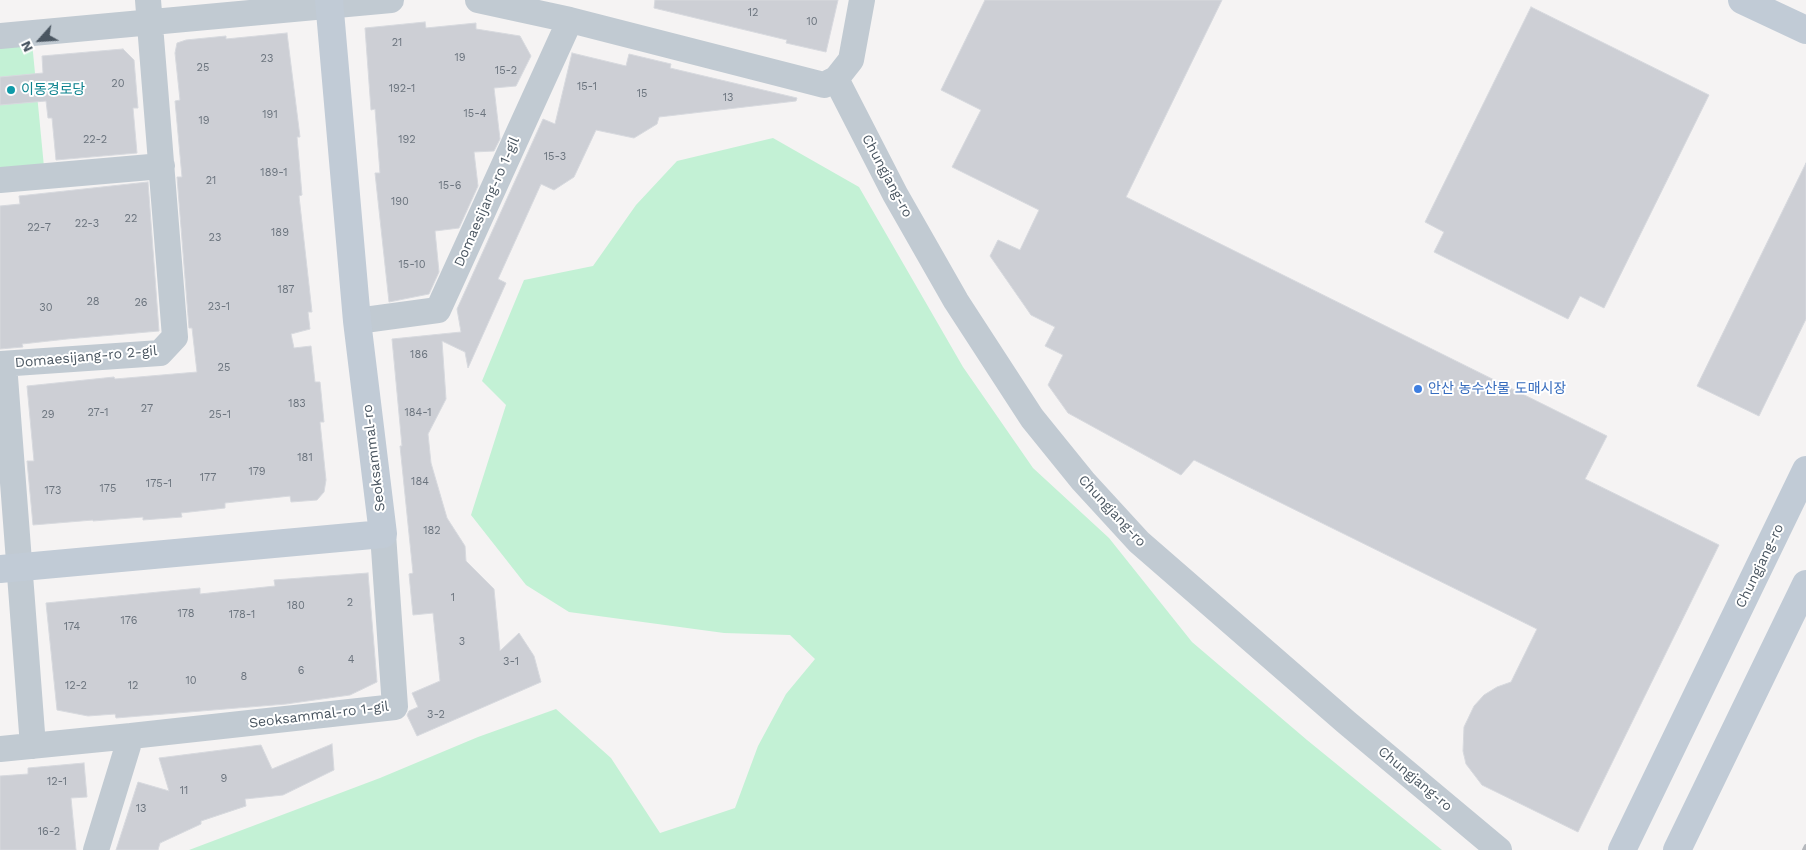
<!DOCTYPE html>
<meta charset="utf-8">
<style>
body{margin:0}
#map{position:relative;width:1806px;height:850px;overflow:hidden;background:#f5f3f3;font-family:"Work Sans",sans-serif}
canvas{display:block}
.north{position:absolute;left:15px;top:15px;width:50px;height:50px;-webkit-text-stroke:4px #fff;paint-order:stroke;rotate:244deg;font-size:14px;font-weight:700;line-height:20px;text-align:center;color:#4a5661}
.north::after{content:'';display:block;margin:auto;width:18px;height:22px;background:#4a5661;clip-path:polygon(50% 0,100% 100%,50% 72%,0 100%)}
</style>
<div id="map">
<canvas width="1806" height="850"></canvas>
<div class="north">N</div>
</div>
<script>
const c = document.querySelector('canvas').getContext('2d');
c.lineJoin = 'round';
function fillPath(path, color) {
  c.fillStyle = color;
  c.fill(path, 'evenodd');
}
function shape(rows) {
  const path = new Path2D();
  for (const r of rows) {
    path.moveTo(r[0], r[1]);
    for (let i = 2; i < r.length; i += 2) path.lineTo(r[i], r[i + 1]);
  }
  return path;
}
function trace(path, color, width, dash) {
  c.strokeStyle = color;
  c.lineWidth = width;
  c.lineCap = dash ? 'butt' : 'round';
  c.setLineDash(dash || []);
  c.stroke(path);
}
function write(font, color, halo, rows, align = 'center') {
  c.font = font + ' "Work Sans","Noto Sans KR",sans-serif';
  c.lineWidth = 4;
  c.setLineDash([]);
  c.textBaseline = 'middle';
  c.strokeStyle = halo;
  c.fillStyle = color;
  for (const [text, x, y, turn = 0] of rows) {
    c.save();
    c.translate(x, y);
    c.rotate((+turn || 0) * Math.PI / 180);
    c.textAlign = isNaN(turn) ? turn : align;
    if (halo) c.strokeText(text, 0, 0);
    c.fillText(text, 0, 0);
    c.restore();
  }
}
const green = shape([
 [32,42,44,167,0,171,0,45],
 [773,138,859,187,963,367,1033,468,1109,538,1192,642,1307,740,1442,850,189,850,380,778,478,737,556,709,611,758,660,833,735,808,758,746,786,694,815,659,790,635,724,633,569,612,526,585,471,515,506,405,482,381,524,280,593,266,636,205,677,161]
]);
const building = shape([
 [655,0,838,0,826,52,786,43,787,40,654,8,655,0],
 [985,0,1222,0,1126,197,1607,436,1585,479,1719,545,1578,832,1482,785,1466,764,1463,751,1464,727,1474,706,1484,695,1497,687,1511,682,1537,629,1194,460,1181,475,1068,413,1048,385,1063,355,1045,346,1055,327,1031,315,990,256,998,240,1020,250,1039,210,952,167,981,110,941,90,985,0],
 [1531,7,1709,95,1604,308,1580,296,1568,319,1434,252,1444,232,1425,222,1531,7],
 [425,22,426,28,476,23,476,29,520,36,531,56,516,86,494,88,500,139,494,151,474,152,478,186,459,228,435,231,439,272,429,294,389,302,375,173,380,173,375,109,371,110,365,28,425,22],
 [287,33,300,137,297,137,302,195,299,196,312,312,308,312,310,329,291,334,294,348,311,346,315,382,320,382,324,422,320,422,326,480,324,492,317,500,291,502,290,496,225,503,225,508,181,513,182,517,143,520,143,517,93,521,93,520,33,525,27,461,34,461,27,386,114,377,115,379,197,372,192,328,189,328,177,177,182,177,175,101,180,100,175,53,177,43,186,40,226,36,226,39,287,33],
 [123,49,134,60,138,108,133,108,137,153,56,160,52,118,48,118,46,101,0,105,0,77,43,73,42,56,123,49],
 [572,53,626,66,629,54,671,64,670,68,797,98,796,101,659,117,657,124,634,138,596,130,574,177,554,190,541,184,498,279,506,283,468,368,465,352,442,341,446,399,428,434,431,463,447,518,465,546,466,561,494,589,500,651,519,633,534,656,541,682,417,736,407,715,409,711,418,707,412,693,440,681,433,613,413,615,409,574,413,573,400,446,402,446,392,339,461,332,457,309,543,119,555,124,572,53],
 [1806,163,1806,319,1759,416,1697,386,1806,163],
 [148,182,159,331,67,339,22,344,23,347,0,349,0,206,20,204,19,196,148,182],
 [368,573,377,682,350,695,286,704,116,718,115,714,88,716,57,710,46,603,200,588,200,594,275,586,274,580,368,573],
 [332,744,334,770,283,795,245,799,246,806,201,821,201,824,160,843,158,850,116,850,138,782,169,791,159,758,261,745,272,769,332,744],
 [84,763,87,797,71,798,76,850,0,850,0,776,28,774,28,768,84,763]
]);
const street = shape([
 [478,0,570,20,824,85,836,79,851,60,862,0],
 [0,36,391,0],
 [836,79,895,194,956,301,1032,418,1083,481,1139,542,1346,722,1499,850],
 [0,180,162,166],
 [357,321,438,310,570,20],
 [0,364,160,353,175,337,148,0],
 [4,364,33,746],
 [0,749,131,736],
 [96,850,131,736,395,707,383,534]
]);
const secondary = shape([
 [1742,0,1806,30],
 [0,569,383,534,357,321,329,0],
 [1622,850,1806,470],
 [1677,850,1806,584]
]);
const rail = shape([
 [1804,850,1806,846]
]);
const markers = [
 [11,90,5,"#0f9aa8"],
 [1418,389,5,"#3f7fe0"]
];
const numberNames = [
 ["12",753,13],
 ["10",812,22],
 ["21",397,43],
 ["19",460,58],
 ["23",267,59],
 ["25",203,68],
 ["15-2",506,71],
 ["20",118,84],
 ["15-1",587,87],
 ["192-1",402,89],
 ["15",642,94],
 ["13",728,98],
 ["15-4",475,114],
 ["191",270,115],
 ["19",204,121],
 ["22-2",95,140],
 ["192",407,140],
 ["15-3",555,157],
 ["189-1",274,173],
 ["21",211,181],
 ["15-6",450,186],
 ["190",400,202],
 ["22",131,219],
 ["22-3",87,224],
 ["22-7",39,228],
 ["189",280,233],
 ["23",215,238],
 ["15-10",412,265],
 ["187",286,290],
 ["28",93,302],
 ["26",141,303],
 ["23-1",219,307],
 ["30",46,308],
 ["186",419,355],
 ["25",224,368],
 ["183",297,404],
 ["27",147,409],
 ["27-1",98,413],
 ["184-1",418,413],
 ["29",48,415],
 ["25-1",220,415],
 ["181",305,458],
 ["179",257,472],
 ["177",208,478],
 ["184",420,482],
 ["175-1",159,484],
 ["175",108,489],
 ["173",53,491],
 ["182",432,531],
 ["1",453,598],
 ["2",350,603],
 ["180",296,606],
 ["178",186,614],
 ["178-1",242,615],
 ["176",129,621],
 ["174",72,627],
 ["3",462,642],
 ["4",351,660],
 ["3-1",511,662],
 ["6",301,671],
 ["8",244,677],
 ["10",191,681],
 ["12-2",76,686],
 ["12",133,686],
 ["3-2",436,715],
 ["9",224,779],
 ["12-1",57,782],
 ["11",184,791],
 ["13",141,809],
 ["16-2",49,832]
];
const cultureNames = [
 ["이동경로당",21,90]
];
const streetNames = [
 ["Chungjang-ro",887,176,62],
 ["Domaesijang-ro 1-gil",487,202,-66],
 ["Domaesijang-ro 2-gil",86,357,-5],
 ["Seoksammal-ro",374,458,-97],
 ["Chungjang-ro",1112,511,47],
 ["Chungjang-ro",1760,566,-64],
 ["Seoksammal-ro 1-gil",319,715,-7],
 ["Chungjang-ro",1415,779,40]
];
const shopNames = [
 ["안산 농수산물 도매시장",1428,389]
];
fillPath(green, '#c3f1d5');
fillPath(building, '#cdcfd5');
trace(building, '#d7d9de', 1);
trace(street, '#c1cad2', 26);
trace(secondary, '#c1cbd6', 28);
trace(rail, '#b5b8bd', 4);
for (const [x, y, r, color] of markers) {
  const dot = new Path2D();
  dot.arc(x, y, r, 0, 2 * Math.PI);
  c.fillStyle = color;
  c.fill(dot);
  trace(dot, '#fff', 2);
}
write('11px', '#6b747e', null, numberNames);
write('14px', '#0d838f', '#fff', cultureNames, 'left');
write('14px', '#4a5661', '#fff', streetNames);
write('14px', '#366cbe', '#fff', shopNames, 'left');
</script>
